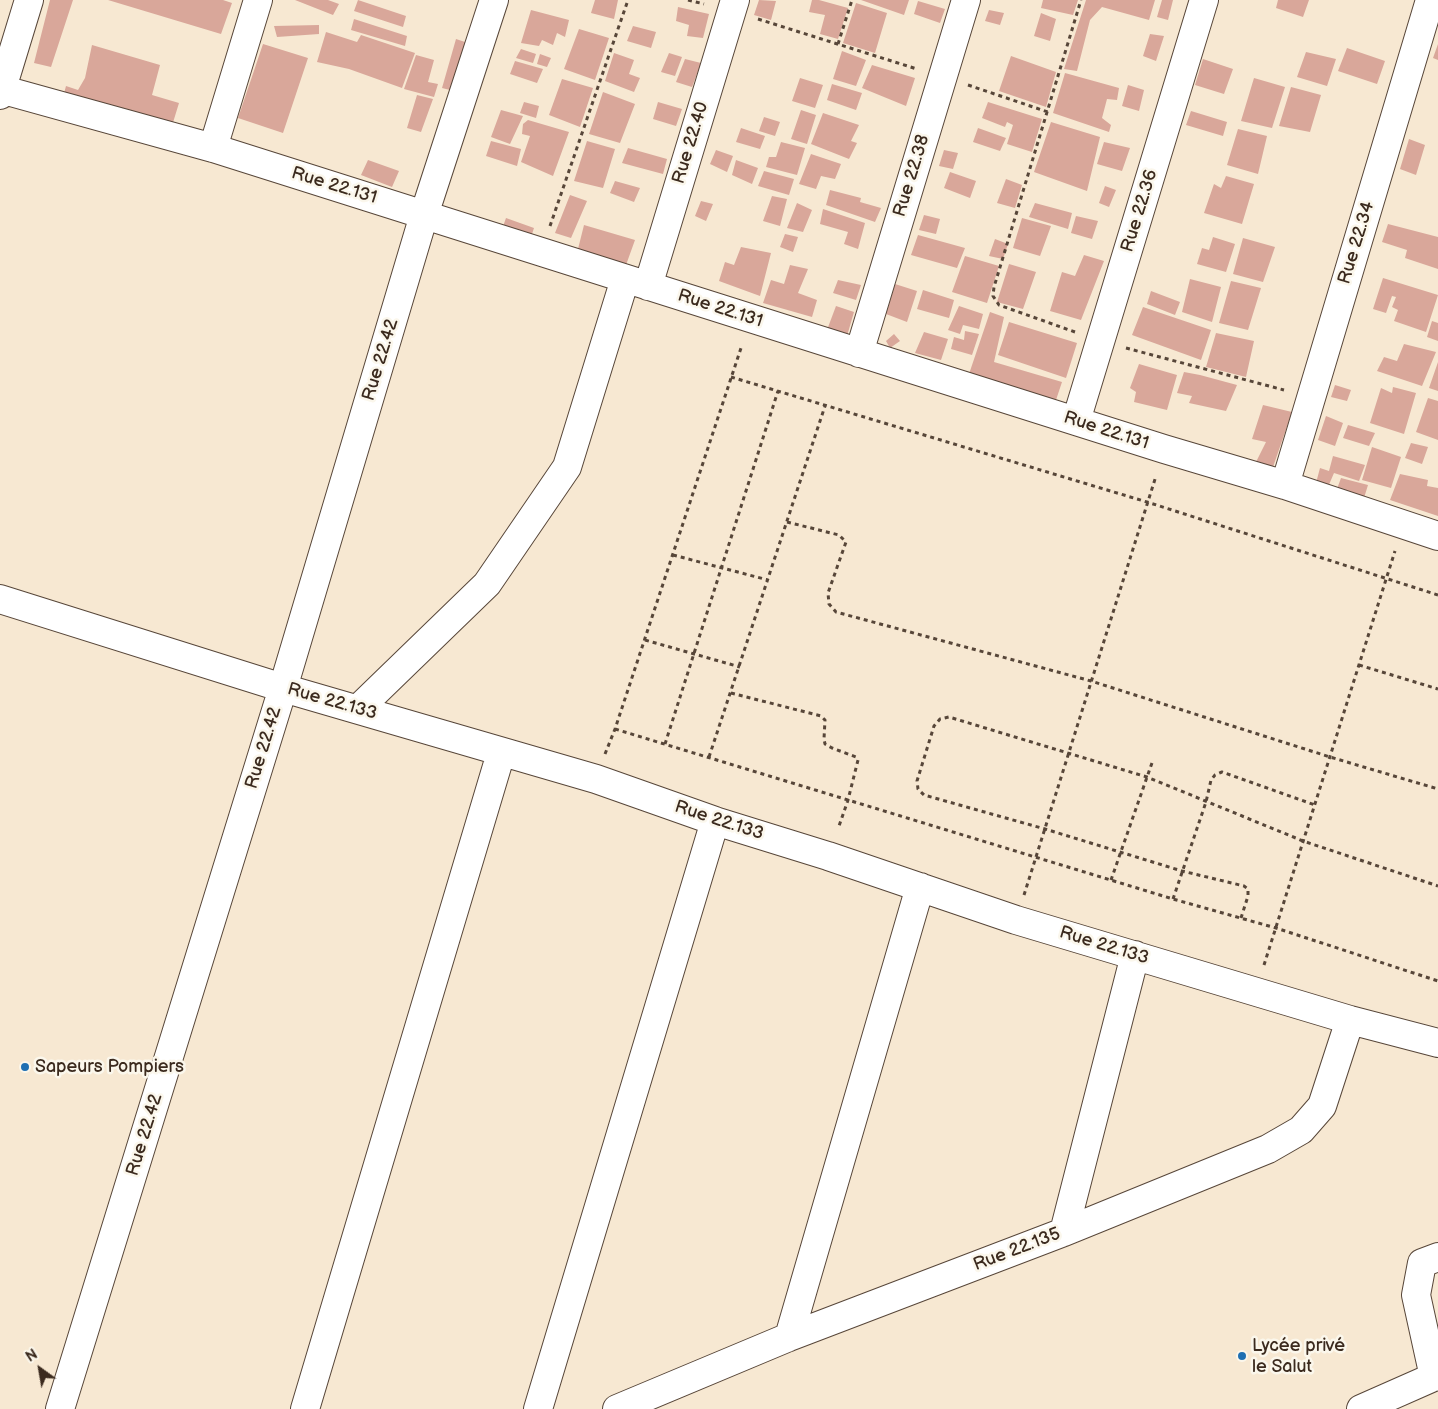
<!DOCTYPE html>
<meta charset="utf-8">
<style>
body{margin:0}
#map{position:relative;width:1438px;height:1409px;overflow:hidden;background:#f7e8d2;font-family:"Balsamiq Sans",sans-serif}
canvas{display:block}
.north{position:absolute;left:15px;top:1344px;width:50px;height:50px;-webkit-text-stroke:4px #fbf7ec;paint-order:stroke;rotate:328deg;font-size:14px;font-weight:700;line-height:20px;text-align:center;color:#3b2a1e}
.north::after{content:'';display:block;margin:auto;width:18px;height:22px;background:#3b2a1e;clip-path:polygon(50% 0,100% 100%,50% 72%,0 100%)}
</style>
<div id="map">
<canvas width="1438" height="1409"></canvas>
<div class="north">N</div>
</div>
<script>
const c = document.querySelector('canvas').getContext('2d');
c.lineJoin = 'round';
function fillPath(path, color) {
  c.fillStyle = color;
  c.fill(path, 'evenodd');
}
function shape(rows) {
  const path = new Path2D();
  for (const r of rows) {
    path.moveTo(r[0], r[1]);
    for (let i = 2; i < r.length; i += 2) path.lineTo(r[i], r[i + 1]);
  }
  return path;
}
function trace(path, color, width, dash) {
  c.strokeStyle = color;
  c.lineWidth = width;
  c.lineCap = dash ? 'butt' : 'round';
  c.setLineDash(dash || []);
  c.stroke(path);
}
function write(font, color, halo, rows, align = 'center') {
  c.font = font + ' "Balsamiq Sans",sans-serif';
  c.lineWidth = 5;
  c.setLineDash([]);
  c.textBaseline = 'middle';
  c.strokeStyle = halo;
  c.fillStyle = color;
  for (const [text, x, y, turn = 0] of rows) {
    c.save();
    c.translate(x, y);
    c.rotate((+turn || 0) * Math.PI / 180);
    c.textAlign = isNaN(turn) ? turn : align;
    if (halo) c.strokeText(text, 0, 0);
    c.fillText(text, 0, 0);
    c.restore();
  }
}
const building = shape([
 [50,0,73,0,51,67,34,63],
 [108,0,223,0,232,3,221,34],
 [295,0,328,0,339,4,333,15],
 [358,0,406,16,403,27,354,11],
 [595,0,618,0,614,19,591,13],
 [759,0,776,1,771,20,754,15],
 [812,0,819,0,848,8,838,39,820,34,825,15,809,12],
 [861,0,909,0,904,15],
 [1043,0,1078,0,1073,15,1041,8],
 [1086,0,1155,0,1149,20,1102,7,1090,20,1077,71,1064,69],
 [1162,0,1173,0,1168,20,1157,17],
 [1278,0,1309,0,1303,17,1276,8],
 [918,1,945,9,940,23,914,14],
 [856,3,887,13,875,53,843,43],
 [678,7,709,14,703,38,687,36,689,25,676,21],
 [531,10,569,20,565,37,557,33,553,45,542,40,539,46,521,43],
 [989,10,1004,13,1000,25,985,21],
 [1041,13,1056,19,1050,41,1034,36],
 [354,19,407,36,405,46,351,30],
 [319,25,319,34,277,37,274,26],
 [633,26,656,32,651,48,627,41],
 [579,29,609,38,595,80,564,69],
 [326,32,357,42,361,35,415,53,402,88,349,69,317,62],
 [1150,34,1164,36,1156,61,1143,56],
 [456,39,468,43,454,91,442,88],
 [263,44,308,58,283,133,238,118],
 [1438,44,1438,60,1433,58],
 [92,45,160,65,152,95,179,103,171,129,63,97,66,86,78,90,85,78],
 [1347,48,1385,61,1377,84,1338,71],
 [521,49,536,54,533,63,516,58],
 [842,51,866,60,856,86,833,79],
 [1306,52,1336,59,1327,86,1297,77],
 [614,53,634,60,629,74,640,78,634,92,605,81],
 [669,53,682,57,675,76,661,72],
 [540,54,551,58,547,67,537,64],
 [416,55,434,60,428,82,438,84,434,97,404,89],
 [1011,56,1056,72,1046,107,999,91],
 [685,59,701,63,692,87,676,82],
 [1203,59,1233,69,1224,94,1195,85],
 [515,61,543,69,537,83,510,74],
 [872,65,915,78,906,106,862,88],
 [1065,73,1119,88,1117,100,1107,99,1102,118,1111,125,1109,132,1053,113],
 [800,78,823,85,815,108,792,101],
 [1254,78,1285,87,1272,128,1241,121],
 [562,79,593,88,580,127,549,115],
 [832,84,862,93,856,110,827,100],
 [1128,85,1144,90,1139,111,1122,106],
 [1291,87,1321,95,1310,132,1279,126],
 [603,92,635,104,620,143,589,134],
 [417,95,433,99,421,132,407,128],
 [524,102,539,106,536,118,520,113],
 [658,102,682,109,676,126,653,119],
 [988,102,1042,119,1032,152,1007,144,1013,125,1007,122,1005,127,982,118],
 [501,110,523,116,510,144,491,137],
 [801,110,816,115,807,144,791,139],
 [1191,111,1227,122,1223,136,1186,125],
 [823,113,859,125,851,141,857,143,849,159,811,144],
 [764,117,780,122,775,136,759,131],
 [528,120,569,132,553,176,521,162,530,136,522,134,523,124],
 [1051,122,1100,137,1087,191,1034,172],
 [741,128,765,136,760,149,736,142],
 [978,128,1006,138,1000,151,973,142],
 [1238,129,1267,136,1258,174,1227,165],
 [1409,139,1425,145,1416,175,1400,169],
 [491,141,521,149,517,166,486,156],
 [587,141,615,149,603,188,574,181],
 [781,142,805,148,797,175,766,167,769,157,776,157],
 [1104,142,1130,148,1122,171,1097,164],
 [628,148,667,159,663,174,622,163],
 [716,150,733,156,727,172,710,164],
 [944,150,958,153,953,169,939,166],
 [811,154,841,164,835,179,821,176,816,189,799,184],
 [368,160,399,171,392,187,361,175],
 [736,160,758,168,752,184,732,175],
 [764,171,794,179,789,195,758,186],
 [950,172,976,181,970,198,944,188],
 [1226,176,1254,184,1242,224,1204,213,1214,184,1221,188],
 [1006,179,1022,185,1015,208,997,203],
 [615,181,640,188,634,202,610,193],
 [1105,186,1116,190,1109,207,1099,203],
 [830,190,861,198,860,202,881,208,875,222,826,205],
 [570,195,587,201,571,238,555,233],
 [772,196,787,199,780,226,763,221],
 [701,201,713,204,706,221,695,216],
 [797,203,812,210,803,232,787,228],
 [1035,203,1072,213,1068,229,1029,217],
 [823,209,865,223,858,249,844,244,848,232,820,224],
 [924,215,940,219,936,234,919,230],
 [1076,216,1098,221,1092,239,1071,233],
 [506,218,534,228,529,243,500,235],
 [1022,218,1051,226,1040,256,1013,248],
 [1388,224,1438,237,1438,269,1405,258,1407,250,1382,242],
 [584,225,635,240,626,265,578,249],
 [785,234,798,237,793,252,780,247],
 [918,235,965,248,957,268,911,255],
 [1213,237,1235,244,1226,272,1197,264,1202,248,1209,250],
 [1243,238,1275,247,1263,282,1233,274],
 [995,239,1008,244,1003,259,989,256],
 [741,247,771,253,760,296,719,281,725,262,734,265],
 [1084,255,1104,261,1081,320,1050,311,1062,272,1075,276],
 [965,256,999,266,987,303,952,292],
 [1009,264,1036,272,1023,309,997,302],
 [790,265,808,269,798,293,817,300,812,317,763,303,771,280,784,284],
 [1383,278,1438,295,1426,332,1394,321,1398,310,1392,307,1396,297,1392,296,1386,313,1373,309],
 [1190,279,1221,287,1212,322,1182,312],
 [838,280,861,285,856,300,833,293],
 [1231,281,1261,288,1248,330,1219,323],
 [895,284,917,291,907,322,886,314],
 [923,290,954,300,949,318,917,309],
 [1151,291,1180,302,1175,315,1147,304],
 [836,306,854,312,847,336,827,330],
 [959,306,983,314,979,329,963,325,960,334,948,330],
 [1143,307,1211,330,1201,360,1132,335],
 [990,312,1004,317,994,362,1062,382,1055,403,969,374],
 [1432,321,1438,323,1438,341,1427,337],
 [1009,322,1077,343,1066,378,998,355],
 [965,331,979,334,972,355,951,349,954,337,964,340],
 [924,332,948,339,941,360,915,353],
 [1216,333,1254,341,1246,377,1206,367],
 [894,334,900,341,890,348,886,341],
 [1404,344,1436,352,1422,386,1377,371,1384,357,1397,361],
 [1438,362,1438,391,1429,388],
 [1139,364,1177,375,1167,410,1134,402,1136,392,1130,388],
 [1184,372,1200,375,1237,385,1226,411,1189,403,1192,396,1177,393],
 [1335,385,1351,390,1347,401,1331,397],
 [1393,387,1416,393,1404,434,1370,423,1381,388,1392,393],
 [1428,398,1438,401,1438,440,1416,432],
 [1263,405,1292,412,1273,467,1256,462,1266,442,1252,439],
 [1326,416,1343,423,1335,446,1318,440],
 [1348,425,1375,433,1369,446,1343,438],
 [1411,443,1428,447,1422,464,1405,458],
 [1372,447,1401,457,1391,488,1362,480],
 [1333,456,1365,465,1359,481,1334,473,1328,487,1316,483,1320,468,1329,471],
 [1400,474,1428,480,1427,486,1438,488,1438,516,1390,500],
 [1341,478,1368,485,1364,498,1337,489]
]);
const path = shape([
 [688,0,704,4],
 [758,19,917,69],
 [838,44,852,0],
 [968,85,1048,112],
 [550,226,628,0],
 [1075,332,999,305,993,296,994,287,1081,0],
 [1126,348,1284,390],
 [731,377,1147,502,1438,595],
 [787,522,839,535,846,542,828,593,829,604,836,612,1091,681,1330,757,1438,789],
 [673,555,768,580],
 [645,640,740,667],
 [1359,665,1438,689],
 [731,693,821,716,825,720,824,739,825,744,832,748,856,757,858,760,848,800,838,829],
 [615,729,1173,899,1276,928,1438,981],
 [665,744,778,391],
 [605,754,615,729,742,345],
 [709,757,825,406],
 [1111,880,1153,760],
 [1024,895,1156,476],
 [1173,899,1206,802,1211,780,1215,775,1222,772,1315,805],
 [1241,918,1248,896,1248,889,1244,886,1182,871,1045,829,924,795,918,789,917,781,934,726,940,719,949,717,1147,777,1303,841,1438,886],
 [1264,965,1395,551]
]);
const minor = shape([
 [0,89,213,148,1164,449,1285,485,1438,536],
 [0,95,29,0],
 [213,148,258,0],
 [648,286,735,0],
 [859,353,966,0],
 [1076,421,1204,0],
 [1285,485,1430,0],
 [0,599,283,688,596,779,715,821,828,856,1016,920,1350,1020,1438,1043],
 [358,709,487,584,567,467,625,279],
 [1064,1232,1135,955],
 [789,1337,920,887],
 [1434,1377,1416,1295,1422,1263,1438,1257],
 [60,1409,283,688,424,215,494,0],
 [305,1409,501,753],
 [538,1409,715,821],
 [617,1409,789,1337,1064,1232,1268,1149,1301,1130,1322,1106,1350,1020],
 [1361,1409,1438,1375]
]);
const markers = [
 [25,1067,5,"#1f6fb2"],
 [1242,1356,5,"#1f6fb2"]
];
const streetNames = [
 ["Rue 22.40",691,143,-73],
 ["Rue 22.38",912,176,-73],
 ["Rue 22.131",334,186,17],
 ["Rue 22.36",1140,211,-73],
 ["Rue 22.34",1357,243,-73],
 ["Rue 22.131",720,309,18],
 ["Rue 22.42",381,360,-73],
 ["Rue 22.131",1106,431,18],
 ["Rue 22.133",332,702,16],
 ["Rue 22.42",264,748,-73],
 ["Rue 22.133",719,821,18],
 ["Rue 22.133",1104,946,17],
 ["Rue 22.42",145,1135,-73],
 ["Rue 22.135",1017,1250,-21]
];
const poiNames = [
 ["Sapeurs Pompiers",35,1067],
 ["Lycée privé",1252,1346],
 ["le Salut",1252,1367]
];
fillPath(building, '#d9a79a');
trace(minor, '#574639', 30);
trace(path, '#574639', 3, [4, 4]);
trace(minor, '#fff', 28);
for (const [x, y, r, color] of markers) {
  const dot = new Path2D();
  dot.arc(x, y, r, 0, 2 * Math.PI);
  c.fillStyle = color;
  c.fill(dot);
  trace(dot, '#fbf7ec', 2);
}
write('18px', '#3b2a1e', '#fbf7ec', streetNames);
write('18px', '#3b2a1e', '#fbf7ec', poiNames, 'left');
</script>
